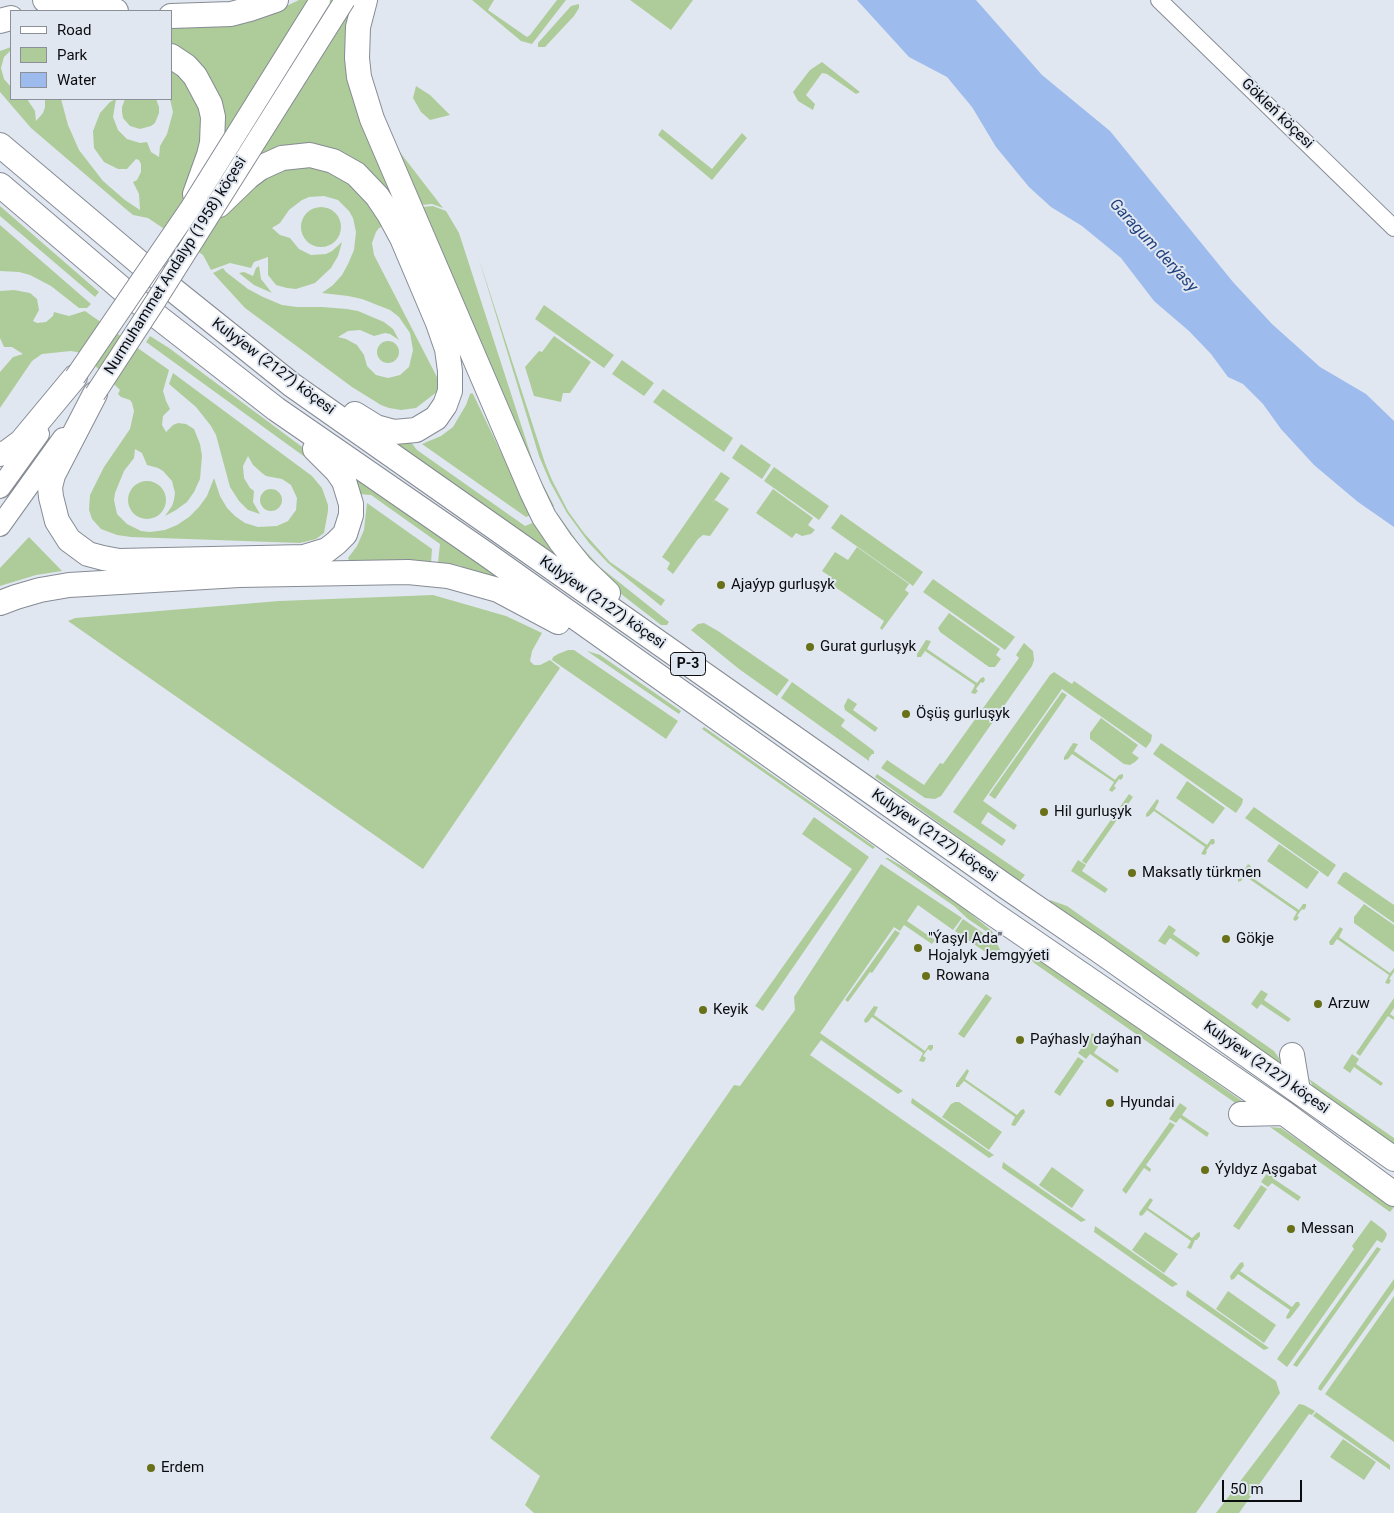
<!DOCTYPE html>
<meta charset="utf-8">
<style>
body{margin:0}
#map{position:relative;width:1394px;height:1513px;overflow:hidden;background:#e1e7f1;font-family:Roboto,sans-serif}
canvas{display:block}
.legend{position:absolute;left:10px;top:10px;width:162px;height:90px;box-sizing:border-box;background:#e1e7f1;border:1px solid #8b8f97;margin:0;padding:6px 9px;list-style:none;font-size:15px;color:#0a0c0f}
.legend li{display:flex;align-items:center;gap:10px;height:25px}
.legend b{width:25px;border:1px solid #8b8f97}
.scale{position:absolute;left:1222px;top:1480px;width:80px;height:22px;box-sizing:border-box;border:2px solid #0a0c0f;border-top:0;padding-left:6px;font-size:15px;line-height:18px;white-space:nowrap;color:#0a0c0f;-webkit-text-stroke:4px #e1e7f1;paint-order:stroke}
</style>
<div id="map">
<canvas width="1394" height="1513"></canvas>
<ul class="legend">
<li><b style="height:6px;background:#fff"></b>Road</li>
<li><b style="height:14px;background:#aecc99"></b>Park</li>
<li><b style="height:14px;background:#9dbbec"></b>Water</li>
</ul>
<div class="scale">50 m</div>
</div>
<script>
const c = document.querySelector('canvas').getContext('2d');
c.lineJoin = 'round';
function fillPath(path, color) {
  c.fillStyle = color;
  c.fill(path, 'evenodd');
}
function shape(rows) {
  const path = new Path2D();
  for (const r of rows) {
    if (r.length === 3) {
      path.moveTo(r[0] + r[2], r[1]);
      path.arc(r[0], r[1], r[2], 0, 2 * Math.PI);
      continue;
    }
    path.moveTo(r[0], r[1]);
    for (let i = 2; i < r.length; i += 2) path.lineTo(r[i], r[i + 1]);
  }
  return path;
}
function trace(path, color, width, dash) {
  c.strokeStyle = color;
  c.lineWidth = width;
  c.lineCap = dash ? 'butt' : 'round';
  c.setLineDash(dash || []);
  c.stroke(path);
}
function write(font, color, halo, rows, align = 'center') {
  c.font = font + ' Roboto,sans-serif';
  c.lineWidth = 4;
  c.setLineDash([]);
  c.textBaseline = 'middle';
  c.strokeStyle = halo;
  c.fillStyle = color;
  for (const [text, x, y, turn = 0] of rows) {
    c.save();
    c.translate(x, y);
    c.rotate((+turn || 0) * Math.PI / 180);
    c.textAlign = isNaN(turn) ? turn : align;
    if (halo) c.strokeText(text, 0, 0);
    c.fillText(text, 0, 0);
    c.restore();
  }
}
const green = shape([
 [299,0,337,0,352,9,351,87,354,103,387,124,399,151,443,208,432,204,421,205,379,228,376,232,372,243,374,255,438,379,438,391,416,408,401,410,389,408,381,405,352,387,245,308,213,273,223,268,226,272,248,289,263,297,282,305,297,307,322,307,347,309,358,311,384,322,393,329,399,340,390,334,385,333,374,336,360,330,348,331,338,337,346,339,357,345,364,355,367,366,376,375,388,378,400,375,409,367,413,350,410,333,399,317,390,310,362,299,348,296,322,293,333,285,342,275,348,264,354,250,356,232,353,218,349,211,338,200,324,196,309,197,302,200,289,210,280,223,272,228,280,235,290,238,299,249,311,255,326,254,332,251,342,242,338,256,331,268,315,283,296,289,287,288,276,285,268,275,268,257,254,262,251,268,230,263,211,270,203,255,148,218,133,215,121,205,31,128,0,92,0,51,11,47,11,50,4,57,1,68,4,79,11,87,11,99,27,99,35,111,36,121,43,113,45,107,45,99,61,99,68,125,79,150,103,181,125,200,140,210,139,194,133,182,137,180,141,172,141,164,139,160,136,159,127,169,118,169,104,162,94,148,93,131,100,113,110,102,116,99,113,117,118,130,127,139,140,143,147,142,151,152,159,157,160,146,167,134,173,112,170,99,171,27,278,10],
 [472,0,494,0,488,10,527,37,530,35,557,0,566,0,532,44,521,41],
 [630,0,693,0,671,30],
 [579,4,579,8,574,16,545,47,538,47,538,43,571,6],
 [822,62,860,92,856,94,827,74,822,73,806,95,815,104,813,110,798,101,793,92,810,70],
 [416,86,430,95,450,115,430,120,421,112,413,98],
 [125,99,156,99,159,107,159,113,155,123,151,126,140,129,130,126,123,118,122,112,122,107],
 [662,129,712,169,742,133,747,138,712,180,658,135],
 [0,206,99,292,95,297,0,216],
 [433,206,446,211,459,233,536,471,554,506,548,508,422,207],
 [321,227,20],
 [0,225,91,304,87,308,79,308,51,286,30,275,19,272,0,271],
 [478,256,545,463,552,480,568,511,584,533,610,562,665,600,661,606,608,563,589,543,567,513,550,482,539,456],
 [259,266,261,279,272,293,254,285,239,273,244,272,253,276,256,268],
 [14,290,30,293,37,299,39,310,33,321,37,323,46,322,53,316,54,312,69,316,85,311,169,370,163,391,166,401,170,409,163,416,162,425,166,432,173,425,178,423,186,424,194,429,200,444,202,456,200,479,194,492,187,502,176,510,165,516,172,506,174,500,175,493,172,481,163,471,158,468,147,465,142,453,135,449,134,458,124,471,115,493,114,500,117,514,127,524,141,531,150,532,165,530,177,525,189,517,199,507,207,496,214,478,220,496,227,508,235,516,245,523,258,527,277,526,288,521,296,510,297,498,291,485,282,479,266,476,262,473,253,465,248,456,243,466,244,478,250,488,254,491,253,502,260,514,248,510,239,501,230,487,216,435,211,426,196,407,169,384,173,373,312,476,322,488,328,505,328,511,324,533,316,539,300,543,131,537,117,535,101,529,92,519,89,510,90,495,104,467,130,429,134,411,132,403,130,400,121,397,118,394,120,390,82,353,71,351,42,354,32,361,0,408,0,372,13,357,23,354,12,347,4,347,0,338,0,291],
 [544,305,614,355,604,368,535,319],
 [150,336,169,348,313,455,341,493,335,492,326,476,309,460,146,342],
 [554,336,591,362,570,393,563,393,561,402,534,396,525,367,539,351,542,352],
 [388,352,11],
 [622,360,654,383,644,396,612,374],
 [663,389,733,438,724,452,653,402],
 [472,393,473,394,531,515,526,517,422,444,441,436,453,427,466,405,470,394],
 [410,441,417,450,525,526,540,520,564,563,397,446,399,442],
 [741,444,771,465,762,479,732,458],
 [346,467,518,589,517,591,471,570,458,565,438,563,440,544,371,495,359,494],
 [774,467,829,506,819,520,764,481],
 [721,472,730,478,711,505,715,500,729,509,710,536,703,535,698,539,673,574,667,569,670,563,662,557],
 [147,500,19],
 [271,500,11],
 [773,489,813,518,808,525,815,530,811,534,802,536,796,533,792,538,756,513],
 [367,503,432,549,431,563,349,560,348,558,357,546,364,530],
 [557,513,579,544,600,567,669,622,667,625,661,625,607,583,551,515],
 [841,514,923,572,913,586,831,528],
 [29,537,62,571,36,575,0,586,0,568],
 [857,547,909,584,905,590,909,593,882,630,880,628,884,621,832,585,826,590,824,589,831,577,822,571,835,552,848,560],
 [933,579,1015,637,1005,650,923,592],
 [433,595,506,616,542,633,532,651,530,661,534,665,540,665,550,660,560,668,423,869,68,621,75,618,279,601],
 [949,613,1000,649,996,655,1001,659,995,667,989,667,940,632,938,628],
 [704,623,718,631,789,680,777,696,739,669,691,630,698,624],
 [926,640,931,641,927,649,977,683,981,678,984,677,985,680,983,683,981,682,976,689,978,691,975,694,971,693,975,685,925,651,921,657,917,657,917,654],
 [1024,643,1033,651,1034,660,1032,666,941,796,935,799,925,798,881,768,887,760,924,785,940,763,943,764,1019,658,1016,655],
 [568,650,574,650,678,721,666,739,552,660,553,657,558,654],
 [587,651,600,655,681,711,679,714],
 [1054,672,1072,684,1074,681,1152,735,1151,741,1146,748,1062,689,983,801,1017,825,1014,830,988,812,981,823,1006,840,1002,846,953,812,1050,675],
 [792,682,845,720,841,726,874,751,874,754,872,754,869,758,869,761,781,698],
 [1062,692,1067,695,995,799,989,795],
 [848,698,857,704,853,710,878,728,875,732,845,710,844,706],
 [1101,718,1138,745,1132,753,1139,758,1135,762,1130,765,1124,764,1090,739,1090,733],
 [704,727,875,847,873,849,702,729],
 [1073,743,1078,744,1074,751,1115,780,1119,775,1123,774,1123,777,1121,780,1119,779,1114,786,1116,788,1112,792,1109,790,1114,782,1072,754,1068,759,1064,760,1064,757],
 [1161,743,1243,799,1242,804,1236,813,1153,754],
 [877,774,1025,875,1020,881,875,777],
 [1187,781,1225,808,1213,824,1176,798],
 [1129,794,1133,797,1086,864,1082,861],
 [1157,799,1159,801,1155,809,1207,845,1211,839,1214,839,1215,842,1213,845,1211,844,1206,851,1207,852,1205,855,1201,854,1205,847,1154,811,1149,816,1146,817,1146,814],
 [1254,807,1336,865,1328,877,1245,818],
 [814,817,869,857,763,1011,755,1006,852,869,802,834],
 [1279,844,1319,872,1307,889,1267,861],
 [885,858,888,858,902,866,955,901,992,931,996,938,968,919,954,906],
 [1078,860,1086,865,1082,871,1108,889,1105,893,1071,871],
 [881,864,962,918,953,930,918,905,907,921,935,940,932,944,904,925,900,931,894,927,820,1033,903,1091,898,1094,821,1040,810,1055,1276,1381,1280,1393,1196,1513,534,1513,525,1505,540,1476,490,1438,734,1085,740,1086,795,1010,794,997],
 [1248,864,1251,866,1247,874,1299,910,1303,904,1306,904,1306,907,1304,910,1302,909,1297,916,1299,917,1297,920,1295,921,1293,919,1297,912,1245,876,1241,881,1238,882,1238,879],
 [1346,872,1394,905,1394,923,1337,883,1343,873],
 [1050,900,1067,906,1274,1051,1279,1058,1281,1064,1049,901],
 [1364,904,1394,925,1394,952,1354,923,1354,917],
 [963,919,996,942,1001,951,997,960,955,931],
 [1169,925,1176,930,1173,934,1200,953,1197,957,1170,938,1165,945,1158,941],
 [1340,927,1343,929,1339,937,1390,973,1394,968,1394,972,1389,979,1391,980,1389,984,1385,983,1389,975,1337,939,1333,945,1330,945,1329,942],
 [895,930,900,933,872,973,870,972,848,1002,845,1000],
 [1021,948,1031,953,1252,1108,1244,1109,1034,963],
 [1261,990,1268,994,1264,1000,1291,1019,1288,1022,1261,1004,1257,1009,1251,1004],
 [986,994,992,998,964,1038,958,1034],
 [1394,998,1394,1008,1390,1014,1394,1017,1394,1020,1388,1016,1360,1056,1356,1053],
 [874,1006,878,1007,874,1015,925,1051,929,1045,933,1045,933,1048,931,1051,928,1049,923,1056,926,1058,924,1062,919,1061,923,1053,872,1017,868,1022,865,1023,864,1020],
 [1092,1033,1102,1040,1094,1053,1119,1070,1117,1073,1090,1054,1086,1059,1078,1053],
 [1352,1054,1359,1059,1356,1064,1383,1083,1381,1086,1354,1067,1350,1073,1343,1068],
 [1078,1057,1084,1061,1060,1096,1054,1092],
 [967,1069,969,1071,965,1079,1017,1115,1021,1110,1024,1109,1025,1112,1015,1126,1011,1125,1015,1117,964,1081,959,1087,956,1087,956,1084],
 [1309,1079,1394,1138,1394,1144,1314,1088],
 [912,1098,994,1155,989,1158,911,1103],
 [955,1102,959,1102,1002,1132,989,1150,942,1117,951,1104],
 [1180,1103,1187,1108,1182,1115,1209,1133,1207,1137,1180,1118,1176,1123,1169,1119],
 [1170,1122,1175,1125,1146,1165,1151,1169,1150,1172,1144,1168,1126,1194,1122,1190],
 [1270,1127,1281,1128,1394,1207,1390,1212],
 [1003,1162,1086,1220,1081,1222,1002,1168],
 [1272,1166,1280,1171,1274,1179,1301,1197,1298,1201,1272,1183,1268,1187,1261,1182],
 [1052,1167,1084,1190,1072,1208,1039,1185],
 [1261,1185,1267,1189,1239,1230,1233,1226],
 [1150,1198,1153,1200,1148,1208,1192,1238,1197,1233,1200,1232,1200,1236,1197,1240,1195,1240,1191,1249,1187,1248,1191,1241,1147,1210,1143,1215,1140,1216,1139,1213],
 [1371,1220,1384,1230,1387,1234,1385,1239,1382,1243,1377,1240,1287,1367,1277,1359,1354,1249,1352,1246],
 [1095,1226,1178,1284,1172,1287,1094,1232],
 [1145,1232,1178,1254,1164,1273,1132,1250],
 [1377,1247,1381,1249,1297,1367,1293,1365],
 [1243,1262,1244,1266,1240,1271,1292,1307,1296,1302,1299,1302,1300,1305,1290,1318,1287,1319,1286,1317,1290,1310,1238,1274,1234,1279,1231,1280,1230,1276,1240,1263],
 [1394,1279,1394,1289,1321,1391,1318,1389,1319,1386],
 [1187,1290,1269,1348,1264,1350,1186,1296],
 [1228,1291,1276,1325,1264,1343,1216,1309],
 [1394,1296,1394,1442,1325,1394],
 [1299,1404,1304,1405,1315,1411,1312,1415,1309,1414,1239,1513,1216,1513],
 [1316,1412,1390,1465,1390,1470,1313,1416],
 [1343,1439,1376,1462,1364,1480,1330,1457]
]);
const water = shape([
 [857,0,976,0,1042,75,1110,131,1233,282,1272,324,1320,367,1366,394,1394,421,1394,527,1358,502,1314,465,1281,429,1263,404,1243,384,1228,377,1211,354,1189,331,1154,301,1121,258,1082,226,1051,207,1029,187,996,147,972,107,947,77,909,57]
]);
const minor = shape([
 [1159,0,1394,228]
]);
const major = shape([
 [0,488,39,434],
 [0,526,63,438]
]);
const highway = shape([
 [45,0,116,11],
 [365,0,358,27,357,58,359,77,372,119,532,492,544,517,561,542,581,567,608,593],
 [171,16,231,14,250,9,276,0],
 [0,21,11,18],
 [171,56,186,66,195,76,210,104,213,117,212,143,209,155,195,194],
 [0,145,141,264,292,385,1008,888,1097,949,1394,1159],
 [0,185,122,289,276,409,486,554,992,913,1284,1113,1394,1194],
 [219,205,248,177,260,168,282,158,310,155,333,161,356,174,377,196,389,214,402,238,438,323,447,349,450,371,450,391,445,405,436,418,416,430,394,432,376,427,355,414],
 [95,394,53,475,50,487,51,497,57,521,69,540,88,554,103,558,119,561,304,557,327,550,336,543,345,534,351,515,351,504,344,481,337,471,315,449],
 [0,454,6,453,21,442,75,377],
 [0,603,16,597,40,590,69,585,239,575,408,572,448,576,498,590,558,622],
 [1292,1055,1298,1091],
 [1241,1114,1284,1113]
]);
const majorBridge = shape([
 [75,377,189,210,320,0],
 [95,394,155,302,345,0]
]);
const markers = [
 [721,585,5,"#687018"],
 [810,647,5,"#687018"],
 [906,714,5,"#687018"],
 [1044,812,5,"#687018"],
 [1132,873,5,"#687018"],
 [1226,939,5,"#687018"],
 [918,948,5,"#687018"],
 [926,976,5,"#687018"],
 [1318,1004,5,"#687018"],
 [703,1010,5,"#687018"],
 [1020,1040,5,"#687018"],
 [1110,1103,5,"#687018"],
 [1205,1170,5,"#687018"],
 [1291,1229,5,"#687018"],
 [151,1468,5,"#687018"]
];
const shields = [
 [688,664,35]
];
const shieldNames = [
 ["P-3",688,664]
];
const streetNames = [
 ["Gökleň köçesi",1277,114,44],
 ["Nurmuhammet Andalyp (1958) köçesi",176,266,-58],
 ["Kulyýew (2127) köçesi",273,367,37],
 ["Kulyýew (2127) köçesi",602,603,35],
 ["Kulyýew (2127) köçesi",934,836,35],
 ["Kulyýew (2127) köçesi",1266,1068,35]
];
const poiNames = [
 ["Ajaýyp gurluşyk",731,585],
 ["Gurat gurluşyk",820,647],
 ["Öşüş gurluşyk",916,714],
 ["Hil gurluşyk",1054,812],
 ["Maksatly türkmen",1142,873],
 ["\"Ýaşyl Ada\"",928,939],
 ["Hojalyk Jemgyýeti",928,956],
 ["Gökje",1236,939],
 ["Rowana",936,976],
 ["Arzuw",1328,1004],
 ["Keyik",713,1010],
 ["Paýhasly daýhan",1030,1040],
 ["Hyundai",1120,1103],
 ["Ýyldyz Aşgabat",1215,1170],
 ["Messan",1301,1229],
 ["Erdem",161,1468]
];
const waterNames = [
 ["Garagum derýasy",1153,246,47]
];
fillPath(green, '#aecc99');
fillPath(water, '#9dbbec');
trace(minor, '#868b94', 18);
trace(major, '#868b94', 22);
trace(highway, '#868b94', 26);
trace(minor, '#fff', 16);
trace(major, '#fff', 20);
trace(highway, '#fff', 24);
trace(majorBridge, '#868b94', 22, []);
trace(majorBridge, '#fff', 20);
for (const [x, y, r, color] of markers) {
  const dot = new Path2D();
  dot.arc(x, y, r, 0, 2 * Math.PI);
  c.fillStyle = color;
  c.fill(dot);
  trace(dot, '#e1e7f1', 2);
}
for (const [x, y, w] of shields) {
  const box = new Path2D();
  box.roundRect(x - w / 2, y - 11.5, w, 23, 4);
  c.fillStyle = '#e1e7f1';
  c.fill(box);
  trace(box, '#0a0c0f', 1);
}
write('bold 14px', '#0a0c0f', null, shieldNames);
write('15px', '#0a0c0f', '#e1e7f1', streetNames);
write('15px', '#0a0c0f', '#e1e7f1', poiNames, 'left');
write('italic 16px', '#21427e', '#e1e7f1', waterNames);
</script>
